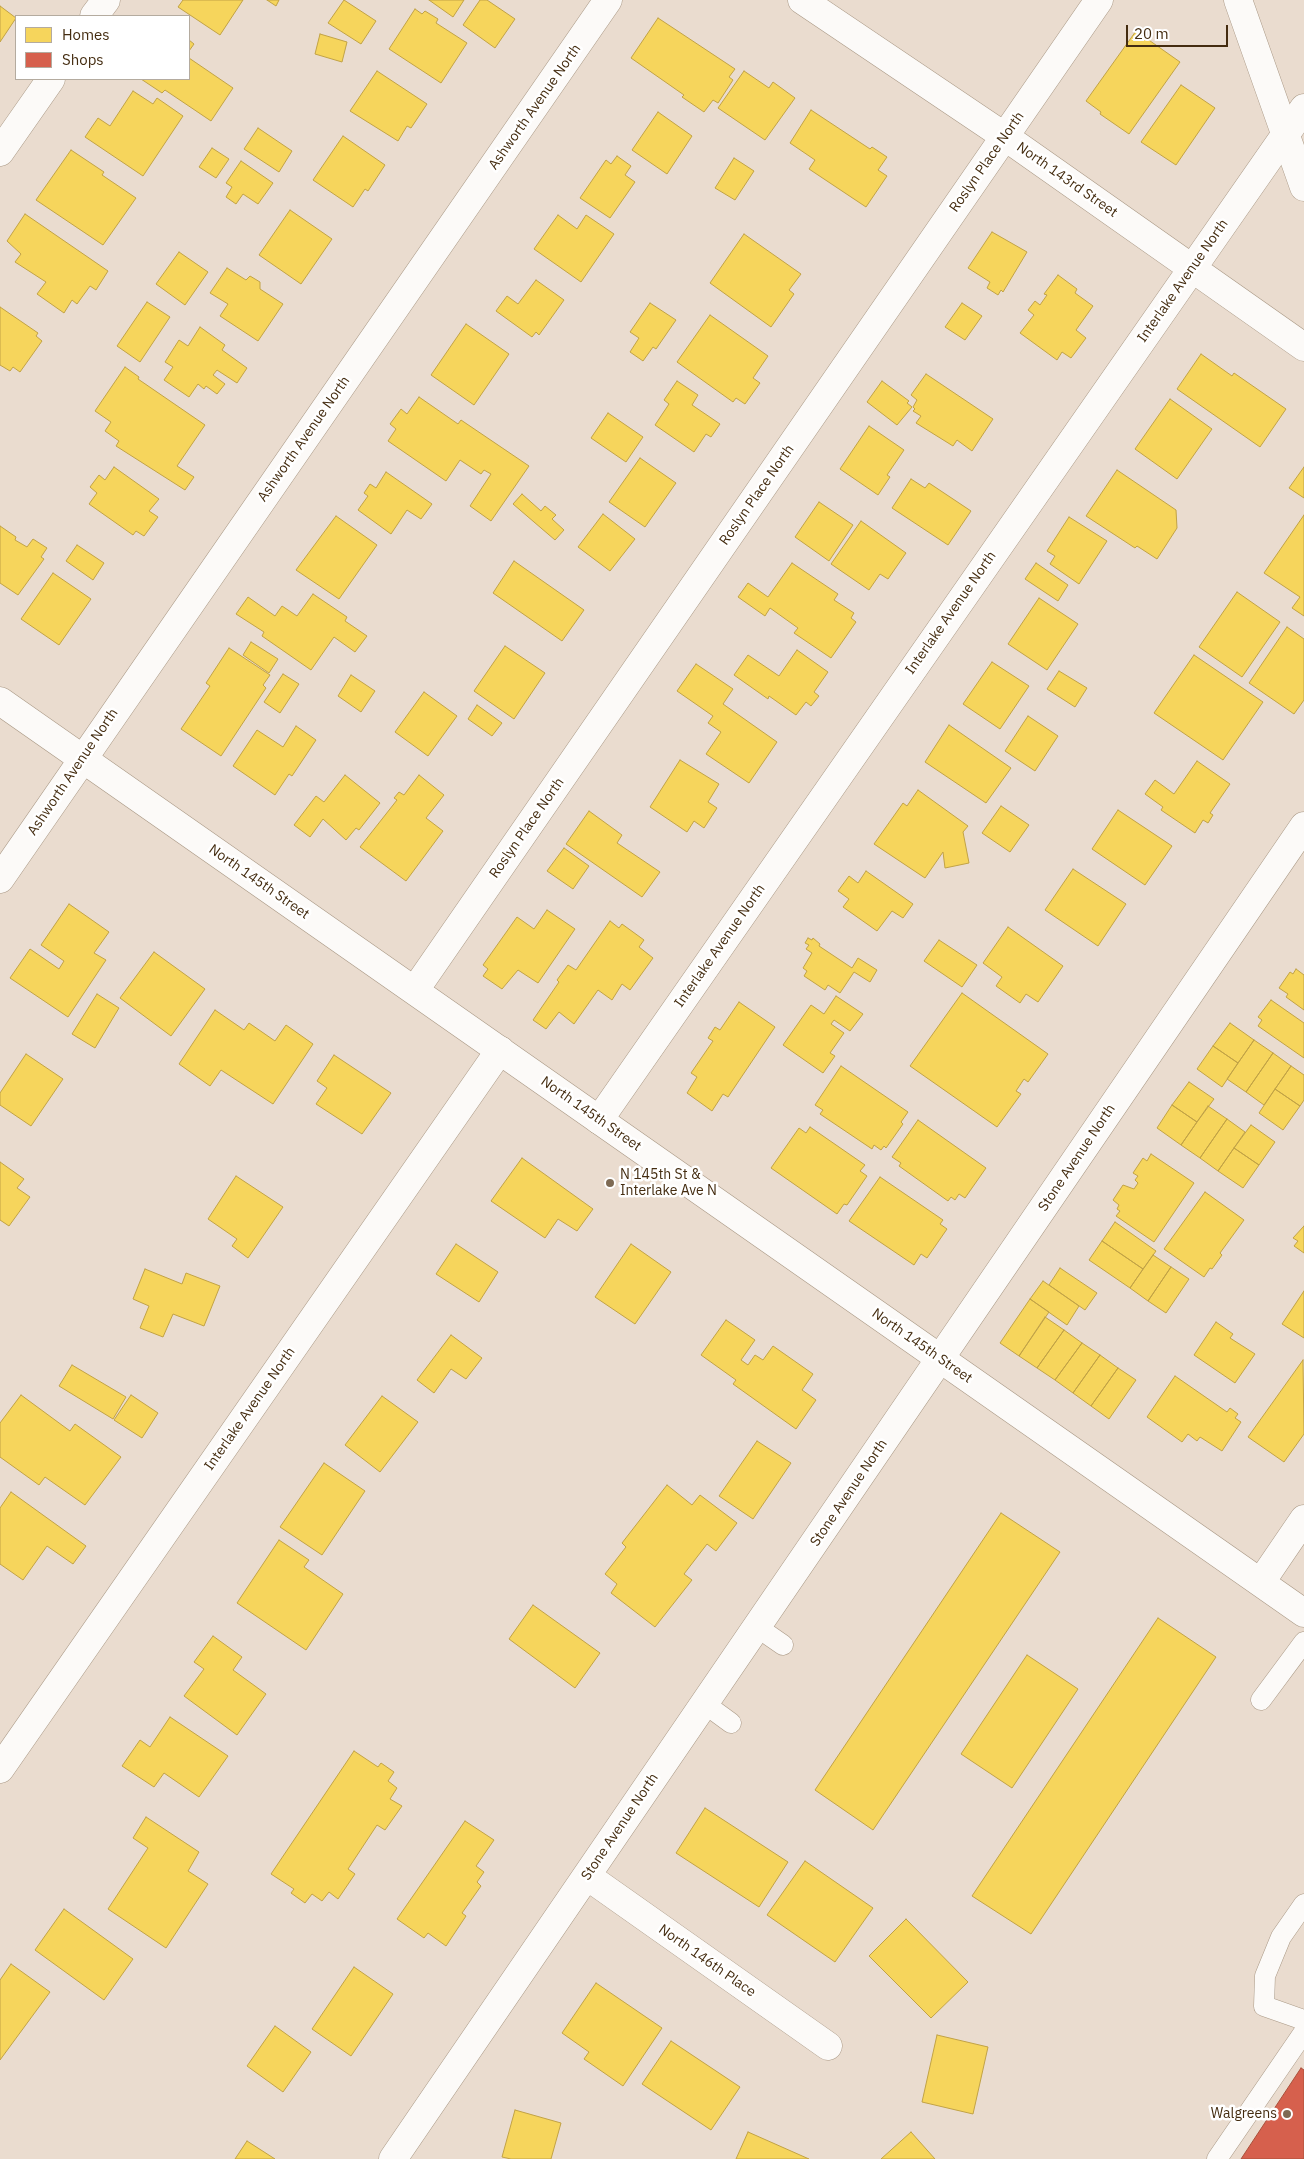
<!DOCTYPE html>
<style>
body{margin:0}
#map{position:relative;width:1304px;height:2159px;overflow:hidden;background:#eadccf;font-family:"IBM Plex Sans",sans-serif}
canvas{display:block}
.legend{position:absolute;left:15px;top:15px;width:175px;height:65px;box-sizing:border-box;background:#fff;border:1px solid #b4ab9f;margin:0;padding:6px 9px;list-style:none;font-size:15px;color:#442c10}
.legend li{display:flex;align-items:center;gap:10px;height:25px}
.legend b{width:25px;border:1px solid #b4ab9f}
.scale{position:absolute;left:1126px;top:25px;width:102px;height:22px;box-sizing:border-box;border:2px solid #442c10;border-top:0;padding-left:6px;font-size:15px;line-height:18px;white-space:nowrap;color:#442c10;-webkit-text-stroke:4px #fff;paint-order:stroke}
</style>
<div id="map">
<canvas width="1304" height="2159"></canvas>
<ul class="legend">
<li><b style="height:14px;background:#f6d55c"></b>Homes</li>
<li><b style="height:14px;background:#d6604d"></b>Shops</li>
</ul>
<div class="scale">20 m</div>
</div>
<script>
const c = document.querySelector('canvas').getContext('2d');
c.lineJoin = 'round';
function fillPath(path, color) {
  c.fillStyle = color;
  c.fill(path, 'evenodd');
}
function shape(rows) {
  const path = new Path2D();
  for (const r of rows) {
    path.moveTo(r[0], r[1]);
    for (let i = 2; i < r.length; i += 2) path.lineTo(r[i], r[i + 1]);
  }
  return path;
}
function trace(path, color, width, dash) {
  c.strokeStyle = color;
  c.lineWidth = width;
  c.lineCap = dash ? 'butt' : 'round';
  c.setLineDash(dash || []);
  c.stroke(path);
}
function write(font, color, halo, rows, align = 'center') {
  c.font = font + ' "IBM Plex Sans",sans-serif';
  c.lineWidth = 5;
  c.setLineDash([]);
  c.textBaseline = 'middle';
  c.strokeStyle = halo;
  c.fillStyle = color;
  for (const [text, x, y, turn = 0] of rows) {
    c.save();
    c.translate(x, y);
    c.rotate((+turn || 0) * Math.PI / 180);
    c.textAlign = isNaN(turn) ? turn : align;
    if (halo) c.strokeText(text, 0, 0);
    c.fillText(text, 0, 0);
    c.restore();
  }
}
const homes = shape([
 [183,0,243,0,220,35,178,7,183,0],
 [267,0,279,0,276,6,267,0],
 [344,0,376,21,361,44,328,23,344,0],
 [429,0,464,0,453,17,429,0],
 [480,0,487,0,515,19,495,48,463,25,480,0],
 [0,6,16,18,0,42,0,6],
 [415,9,422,14,425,11,438,19,436,23,467,43,441,83,389,49,415,9],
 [658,18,735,69,729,77,733,80,718,103,713,100,704,112,682,97,684,95,631,58,658,18],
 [1136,31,1180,62,1129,134,1100,114,1101,112,1086,101,1136,31],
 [320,34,347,42,342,62,315,54,320,34],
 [189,40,194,44,189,51,189,40],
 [189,58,233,88,211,121,165,90,162,93,141,79,189,79,189,58],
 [377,71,427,104,411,128,407,126,398,141,350,111,377,71],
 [744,71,769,88,773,82,795,98,765,140,718,108,744,71],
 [1181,85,1215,108,1176,165,1141,142,1181,85],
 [133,91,153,104,157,98,183,116,143,176,85,137,98,118,110,126,133,91],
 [811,110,870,149,872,147,887,157,878,170,887,176,866,207,809,169,815,160,790,143,811,110],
 [658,112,692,136,667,174,632,150,658,112],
 [258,128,292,151,279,172,244,149,258,128],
 [343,136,385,165,368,191,365,189,353,207,313,180,343,136],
 [212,148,229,159,216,178,199,167,212,148],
 [71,150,104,172,102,175,136,198,103,245,36,200,71,150],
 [617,156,631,166,625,175,635,182,610,218,580,198,606,160,611,164,617,156],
 [734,158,754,171,735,200,715,188,734,158],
 [241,161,273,183,258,204,243,194,236,204,226,197,232,187,226,183,241,161],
 [290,210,332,239,301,284,259,255,290,210],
 [25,214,108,271,96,290,90,286,77,304,72,300,64,313,37,294,46,282,15,262,21,254,7,241,25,214],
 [558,215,577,229,586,215,614,234,581,282,534,249,558,215],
 [992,232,1027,252,1003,292,1001,290,998,295,987,288,990,282,968,268,992,232],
 [744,234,801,274,789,290,794,294,771,327,710,283,744,234],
 [179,252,208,272,185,305,156,284,179,252],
 [227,268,246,280,250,276,260,282,260,289,283,304,258,341,220,316,228,304,210,293,227,268],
 [1058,275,1077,289,1075,293,1093,306,1076,330,1086,338,1071,358,1062,352,1057,360,1020,333,1034,315,1028,310,1035,301,1040,305,1047,295,1044,294,1058,275],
 [536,280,564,300,539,335,536,332,532,337,496,311,507,296,518,304,536,280],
 [147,302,170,317,140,362,117,346,147,302],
 [650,303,676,320,656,349,653,347,643,361,630,352,639,338,630,332,650,303],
 [962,303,982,316,965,340,945,327,962,303],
 [0,307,38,333,36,336,42,341,20,372,13,367,10,371,0,365,0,307],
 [710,315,768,356,753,378,760,383,745,404,736,398,733,402,677,362,710,315],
 [466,324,509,354,474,405,431,375,466,324],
 [200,327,225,345,222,350,247,368,237,383,217,370,213,375,225,384,217,394,206,386,204,389,198,384,189,397,164,380,173,367,165,362,179,340,188,346,200,327],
 [1201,354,1232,376,1234,373,1286,409,1260,447,1177,389,1201,354],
 [125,367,139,377,138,379,205,425,177,466,194,477,185,490,116,446,119,441,105,431,111,422,95,411,125,367],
 [926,374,993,419,972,451,957,440,953,446,916,423,921,416,913,411,915,409,913,407,917,400,911,395,926,374],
 [677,381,698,395,692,405,720,424,711,437,706,434,694,452,655,425,669,404,664,400,677,381],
 [882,381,909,401,907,403,912,407,897,425,867,402,882,381],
 [419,397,458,424,461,420,529,466,491,521,470,506,491,474,484,470,481,474,460,460,446,481,388,441,396,429,390,424,401,409,407,414,419,397],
 [1170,399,1212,429,1177,479,1135,449,1170,399],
 [608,413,643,437,626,462,591,438,608,413],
 [869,426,904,450,887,475,890,477,878,495,840,469,869,426],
 [640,458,676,483,645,527,609,502,640,458],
 [114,467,159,499,149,511,158,517,144,536,136,531,133,535,89,504,97,493,90,487,99,475,105,480,114,467],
 [1304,467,1304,498,1289,488,1304,467],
 [1117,470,1176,510,1177,528,1157,559,1137,546,1135,548,1086,516,1117,470],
 [386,472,432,504,421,519,407,510,391,534,358,510,368,496,364,493,370,484,376,488,386,472],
 [911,479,925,488,929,483,971,511,948,545,892,508,911,479],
 [522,494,541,511,545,506,556,515,552,519,564,530,555,540,513,504,522,494],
 [819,502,853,525,829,561,795,537,819,502],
 [603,514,635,539,610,571,578,547,603,514],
 [1304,515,1304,616,1292,608,1300,597,1264,573,1304,515],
 [336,516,377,545,339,599,296,570,336,516],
 [1069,517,1107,541,1079,584,1050,564,1055,556,1047,551,1069,517],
 [861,521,906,553,888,579,880,574,869,590,831,564,861,521],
 [0,526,16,537,15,540,27,547,33,539,47,548,41,557,44,559,18,595,0,583,0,526],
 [77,545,104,563,93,580,66,561,77,545],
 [514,561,584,610,562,641,493,593,514,561],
 [792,563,838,594,834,600,854,613,851,618,856,622,831,658,794,633,798,628,770,608,765,616,738,597,748,583,768,597,792,563],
 [1036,563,1068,585,1058,601,1025,579,1036,563],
 [53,573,91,599,59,645,21,619,53,573],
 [1237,592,1280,622,1242,677,1199,647,1237,592],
 [313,594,347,617,345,621,367,636,355,652,334,637,311,670,262,636,264,632,236,614,248,597,275,616,282,606,297,616,313,594],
 [1039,598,1078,624,1047,670,1008,644,1039,598],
 [1287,627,1304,639,1304,700,1294,714,1249,683,1287,627],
 [251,642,278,659,269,673,243,655,251,642],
 [505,646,545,673,514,719,474,691,505,646],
 [229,648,270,675,263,685,266,688,221,756,181,729,210,686,206,683,229,648],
 [797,650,828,672,814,692,819,696,811,706,806,702,796,715,769,696,768,699,734,675,748,655,779,676,797,650],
 [1194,655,1263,702,1223,760,1154,713,1194,655],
 [992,662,1029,686,1000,729,963,704,992,662],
 [696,664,733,689,723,704,777,742,749,783,706,754,721,732,708,723,713,716,677,691,696,664],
 [1059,671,1087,688,1075,707,1047,689,1059,671],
 [283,674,299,684,280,713,264,702,283,674],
 [351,675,375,691,361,712,338,696,351,675],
 [424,692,457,716,428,756,395,732,424,692],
 [477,705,502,723,492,736,468,719,477,705],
 [1028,716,1058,736,1035,771,1005,751,1028,716],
 [949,725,1011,768,986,803,925,762,949,725],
 [296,726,316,740,292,776,289,774,275,795,233,766,257,730,283,747,296,726],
 [680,760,719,784,708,802,717,808,704,828,694,821,687,832,650,807,680,760],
 [1197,761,1230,784,1210,813,1213,815,1208,823,1203,820,1195,833,1161,810,1163,807,1145,794,1155,780,1174,794,1197,761],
 [345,775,380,803,359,830,356,828,346,840,323,819,310,837,294,825,316,796,324,802,345,775],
 [419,775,444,795,426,818,443,831,406,881,360,847,397,800,394,798,399,792,404,795,419,775],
 [918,790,968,826,963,832,969,863,945,868,943,852,925,878,874,844,903,803,907,806,918,790],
 [1001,806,1029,825,1010,852,982,833,1001,806],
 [1118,810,1172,846,1145,885,1092,849,1118,810],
 [589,811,622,835,617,843,660,872,642,897,566,844,589,811],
 [564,848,589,866,573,889,547,871,564,848],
 [1073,869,1126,904,1098,946,1045,910,1073,869],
 [866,871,913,904,903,918,892,911,877,931,843,907,849,899,838,891,849,876,858,883,866,871],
 [69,904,109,932,94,953,106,960,68,1017,10,978,30,949,59,969,64,961,41,945,69,904],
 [547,910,575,929,538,983,518,970,502,989,483,976,488,969,483,965,517,917,534,929,547,910],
 [610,921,619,928,622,924,644,940,639,947,653,958,630,990,622,984,612,1000,598,990,574,1024,559,1012,546,1029,533,1020,559,982,557,980,568,965,576,970,610,921],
 [1008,927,1063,966,1038,1002,1026,994,1020,1003,996,986,1002,977,983,963,1008,927],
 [808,938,812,940,813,938,820,944,819,946,852,968,858,958,877,970,870,982,854,972,840,993,828,985,825,990,804,976,807,971,803,968,812,953,806,949,809,945,805,943,808,938],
 [939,940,977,965,962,987,924,961,939,940],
 [154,952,205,989,171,1036,120,998,154,952],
 [1296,969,1304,975,1304,1010,1286,997,1288,994,1279,988,1290,972,1293,974,1296,969],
 [962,993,1048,1054,1028,1082,1024,1079,1016,1091,1021,1094,997,1127,910,1066,962,993],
 [97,994,119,1008,95,1048,72,1034,97,994],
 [836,996,863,1014,850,1031,834,1020,831,1024,844,1033,830,1053,835,1056,823,1073,783,1045,811,1005,824,1014,836,996],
 [1271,1000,1304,1023,1304,1058,1258,1026,1262,1020,1258,1017,1271,1000],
 [739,1002,775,1027,728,1097,723,1094,712,1111,687,1093,697,1077,691,1073,713,1041,708,1038,715,1027,720,1030,739,1002],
 [215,1010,244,1030,249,1023,275,1041,286,1025,313,1044,273,1104,221,1070,210,1086,179,1064,215,1010],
 [1230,1023,1254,1040,1238,1063,1213,1046,1230,1023],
 [1254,1040,1273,1053,1246,1092,1227,1079,1254,1040],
 [1213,1046,1238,1063,1222,1087,1197,1069,1213,1046],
 [1273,1053,1291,1066,1264,1105,1246,1092,1273,1053],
 [26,1054,63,1079,31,1126,0,1105,0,1093,26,1054],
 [334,1055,391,1093,362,1134,316,1104,327,1088,317,1081,334,1055],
 [841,1066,908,1112,901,1122,903,1124,886,1148,884,1146,881,1150,874,1145,872,1149,820,1114,823,1110,815,1105,841,1066],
 [1291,1066,1304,1075,1304,1100,1300,1106,1275,1089,1291,1066],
 [1189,1082,1214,1099,1197,1122,1172,1105,1189,1082],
 [1275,1089,1300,1106,1283,1130,1259,1113,1275,1089],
 [1172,1105,1197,1122,1181,1145,1157,1128,1172,1105],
 [1208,1106,1227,1119,1200,1158,1181,1145,1208,1106],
 [1227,1119,1245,1132,1218,1171,1200,1158,1227,1119],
 [918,1120,986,1168,965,1198,959,1194,955,1200,951,1197,948,1201,899,1166,901,1163,892,1157,918,1120],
 [1251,1125,1275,1142,1259,1165,1234,1148,1251,1125],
 [810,1127,865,1165,860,1171,867,1176,847,1205,844,1204,837,1214,771,1168,799,1128,806,1133,810,1127],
 [1234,1148,1259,1165,1243,1188,1218,1171,1234,1148],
 [1151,1154,1194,1183,1154,1242,1116,1216,1120,1211,1117,1209,1119,1205,1113,1200,1123,1185,1134,1189,1138,1183,1135,1180,1138,1176,1133,1173,1143,1158,1147,1161,1151,1154],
 [522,1158,593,1209,577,1231,558,1219,545,1238,491,1201,522,1158],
 [0,1162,24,1179,17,1188,30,1197,9,1226,0,1220,0,1162],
 [236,1176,283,1207,248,1258,232,1246,237,1239,208,1219,236,1176],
 [880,1177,943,1220,940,1224,947,1229,927,1258,921,1254,914,1265,849,1221,880,1177],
 [1205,1192,1244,1220,1220,1253,1222,1255,1212,1269,1210,1268,1204,1277,1164,1249,1205,1192],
 [1115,1222,1156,1251,1143,1269,1102,1241,1115,1222],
 [1304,1226,1304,1253,1294,1246,1298,1241,1293,1238,1304,1226],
 [1102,1241,1143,1269,1130,1288,1089,1260,1102,1241],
 [456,1244,498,1272,479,1302,436,1274,456,1244],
 [631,1244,671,1272,635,1324,595,1297,631,1244],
 [1153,1255,1171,1267,1148,1301,1130,1288,1153,1255],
 [1171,1267,1189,1279,1166,1313,1148,1301,1171,1267],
 [1060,1268,1097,1293,1085,1310,1049,1285,1060,1268],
 [145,1269,182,1284,186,1273,220,1286,204,1326,173,1314,163,1337,140,1328,149,1306,133,1299,145,1269],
 [1043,1281,1079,1306,1067,1325,1030,1299,1043,1281],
 [1304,1291,1304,1338,1282,1324,1304,1291],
 [1030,1299,1049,1312,1019,1356,1000,1343,1030,1299],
 [1045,1317,1064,1330,1037,1368,1019,1356,1045,1317],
 [726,1320,755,1340,741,1360,748,1365,755,1355,763,1360,773,1346,813,1374,802,1390,816,1400,796,1429,733,1384,736,1380,701,1355,726,1320],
 [1216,1322,1233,1334,1230,1338,1255,1354,1235,1383,1194,1355,1216,1322],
 [1064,1330,1082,1343,1055,1380,1037,1368,1064,1330],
 [451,1335,482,1358,466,1379,451,1369,434,1393,417,1380,451,1335],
 [1082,1343,1100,1355,1073,1393,1055,1380,1082,1343],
 [1100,1355,1118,1368,1091,1406,1073,1393,1100,1355],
 [1303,1360,1304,1434,1284,1462,1248,1437,1303,1360],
 [72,1365,126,1397,113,1419,59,1386,72,1365],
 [1118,1368,1136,1380,1109,1419,1091,1406,1118,1368],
 [1175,1376,1227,1412,1230,1408,1238,1414,1235,1418,1241,1422,1222,1451,1200,1437,1197,1441,1188,1434,1182,1442,1147,1417,1175,1376],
 [21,1395,70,1431,75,1424,121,1457,85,1505,45,1477,39,1485,0,1457,0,1423,21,1395],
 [131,1395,158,1413,142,1438,114,1420,131,1395],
 [382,1396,418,1422,380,1472,345,1445,382,1396],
 [757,1441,791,1463,753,1519,719,1496,757,1441],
 [324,1463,365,1491,322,1555,280,1527,324,1463],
 [667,1485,692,1505,700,1495,737,1523,716,1551,707,1544,684,1574,692,1580,655,1627,611,1593,617,1584,605,1574,626,1547,622,1543,667,1485],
 [11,1492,86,1546,73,1564,47,1546,23,1580,0,1564,0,1508,11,1492],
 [1001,1513,1060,1552,873,1830,815,1790,1001,1513],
 [279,1540,309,1560,304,1567,343,1594,306,1650,237,1603,279,1540],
 [533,1605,600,1653,575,1688,509,1639,533,1605],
 [1158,1618,1216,1657,1031,1934,972,1896,1158,1618],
 [213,1636,242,1657,233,1670,266,1694,237,1735,184,1696,204,1669,194,1662,213,1636],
 [1027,1655,1078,1689,1012,1788,961,1754,1027,1655],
 [170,1717,228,1756,199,1797,164,1773,154,1787,122,1766,140,1740,150,1747,170,1717],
 [354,1751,378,1767,381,1763,394,1772,388,1781,397,1788,390,1799,402,1806,385,1830,377,1825,348,1869,355,1874,338,1899,329,1892,322,1901,312,1894,305,1903,291,1893,294,1889,271,1874,354,1751],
 [705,1808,788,1862,759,1907,676,1853,705,1808],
 [146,1817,199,1852,188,1871,208,1884,166,1948,108,1909,148,1848,133,1838,146,1817],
 [465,1821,494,1840,476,1866,484,1872,477,1882,481,1886,462,1913,466,1916,446,1946,428,1933,424,1938,397,1919,465,1821],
 [805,1861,873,1908,835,1962,767,1915,805,1861],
 [64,1909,133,1959,104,2000,35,1950,64,1909],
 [906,1919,968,1982,931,2018,869,1956,906,1919],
 [11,1964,50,1992,0,2060,0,1980,11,1964],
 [354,1967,393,1994,351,2056,312,2029,354,1967],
 [596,1983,662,2028,623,2086,584,2059,589,2052,562,2033,596,1983],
 [275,2026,311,2052,283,2092,247,2066,275,2026],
 [937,2035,988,2047,973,2114,922,2102,937,2035],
 [671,2041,740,2087,711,2130,642,2084,671,2041],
 [515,2110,561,2123,551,2159,511,2159,502,2157,515,2110],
 [748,2132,809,2159,736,2159,748,2132],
 [911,2132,935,2159,881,2159,911,2132],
 [247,2141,275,2159,235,2159,247,2141]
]);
const shops = shape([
 [1301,2068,1304,2070,1304,2159,1241,2159,1301,2068]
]);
const lane = shape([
 [757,1627,783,1645],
 [1261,1700,1304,1642],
 [705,1704,731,1723],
 [1304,1904,1281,1937,1265,1976,1264,2006,1304,2020],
 [1217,2159,1304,2032]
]);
const street = shape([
 [802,0,1004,136,1304,347],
 [94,16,106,0],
 [0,152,51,79],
 [0,879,608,0],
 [415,990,1099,0],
 [599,1120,1304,108],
 [1261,1582,1304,1519],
 [0,1769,500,1050],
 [587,1876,828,2046],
 [393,2159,1304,826]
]);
const secondary = shape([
 [1238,0,1304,187]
]);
const primary = shape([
 [0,701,1304,1613]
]);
const markers = [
 [610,1183,5,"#7e6a53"],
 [1287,2114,5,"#7e6a53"]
];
const streetNames = [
 ["Ashworth Avenue North",535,107,-55],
 ["Roslyn Place North",987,162,-55],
 ["North 143rd Street",1067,180,35],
 ["Interlake Avenue North",1183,281,-55],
 ["Ashworth Avenue North",304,439,-55],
 ["Roslyn Place North",757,495,-55],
 ["Interlake Avenue North",951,613,-55],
 ["Ashworth Avenue North",73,772,-56],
 ["Roslyn Place North",527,828,-55],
 ["North 145th Street",259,882,35],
 ["Interlake Avenue North",720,946,-55],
 ["North 145th Street",591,1114,35],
 ["Stone Avenue North",1077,1158,-56],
 ["North 145th Street",922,1346,35],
 ["Interlake Avenue North",250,1409,-55],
 ["Stone Avenue North",849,1493,-56],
 ["Stone Avenue North",620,1827,-56],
 ["North 146th Place",707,1961,35]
];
const poiNames = [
 ["N 145th St &",620,1175],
 ["Interlake Ave N",620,1191],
 ["Walgreens",1277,2114,"right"]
];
fillPath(homes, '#f6d55c');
trace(homes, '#c1a245', 1);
fillPath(shops, '#d6604d');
trace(shops, '#aa503b', 1);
trace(lane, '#a99885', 21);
trace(street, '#a99885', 29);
trace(secondary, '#a99885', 29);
trace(primary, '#a99885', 29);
trace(lane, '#fcfaf8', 20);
trace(street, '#fcfaf8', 28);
trace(secondary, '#fcfaf8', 28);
trace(primary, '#fcfaf8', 28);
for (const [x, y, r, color] of markers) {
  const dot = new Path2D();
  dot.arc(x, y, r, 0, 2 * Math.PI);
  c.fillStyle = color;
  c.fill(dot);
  trace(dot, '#fff', 2);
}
write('14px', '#442c10', '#fff', streetNames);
write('14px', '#442c10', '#fff', poiNames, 'left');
</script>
